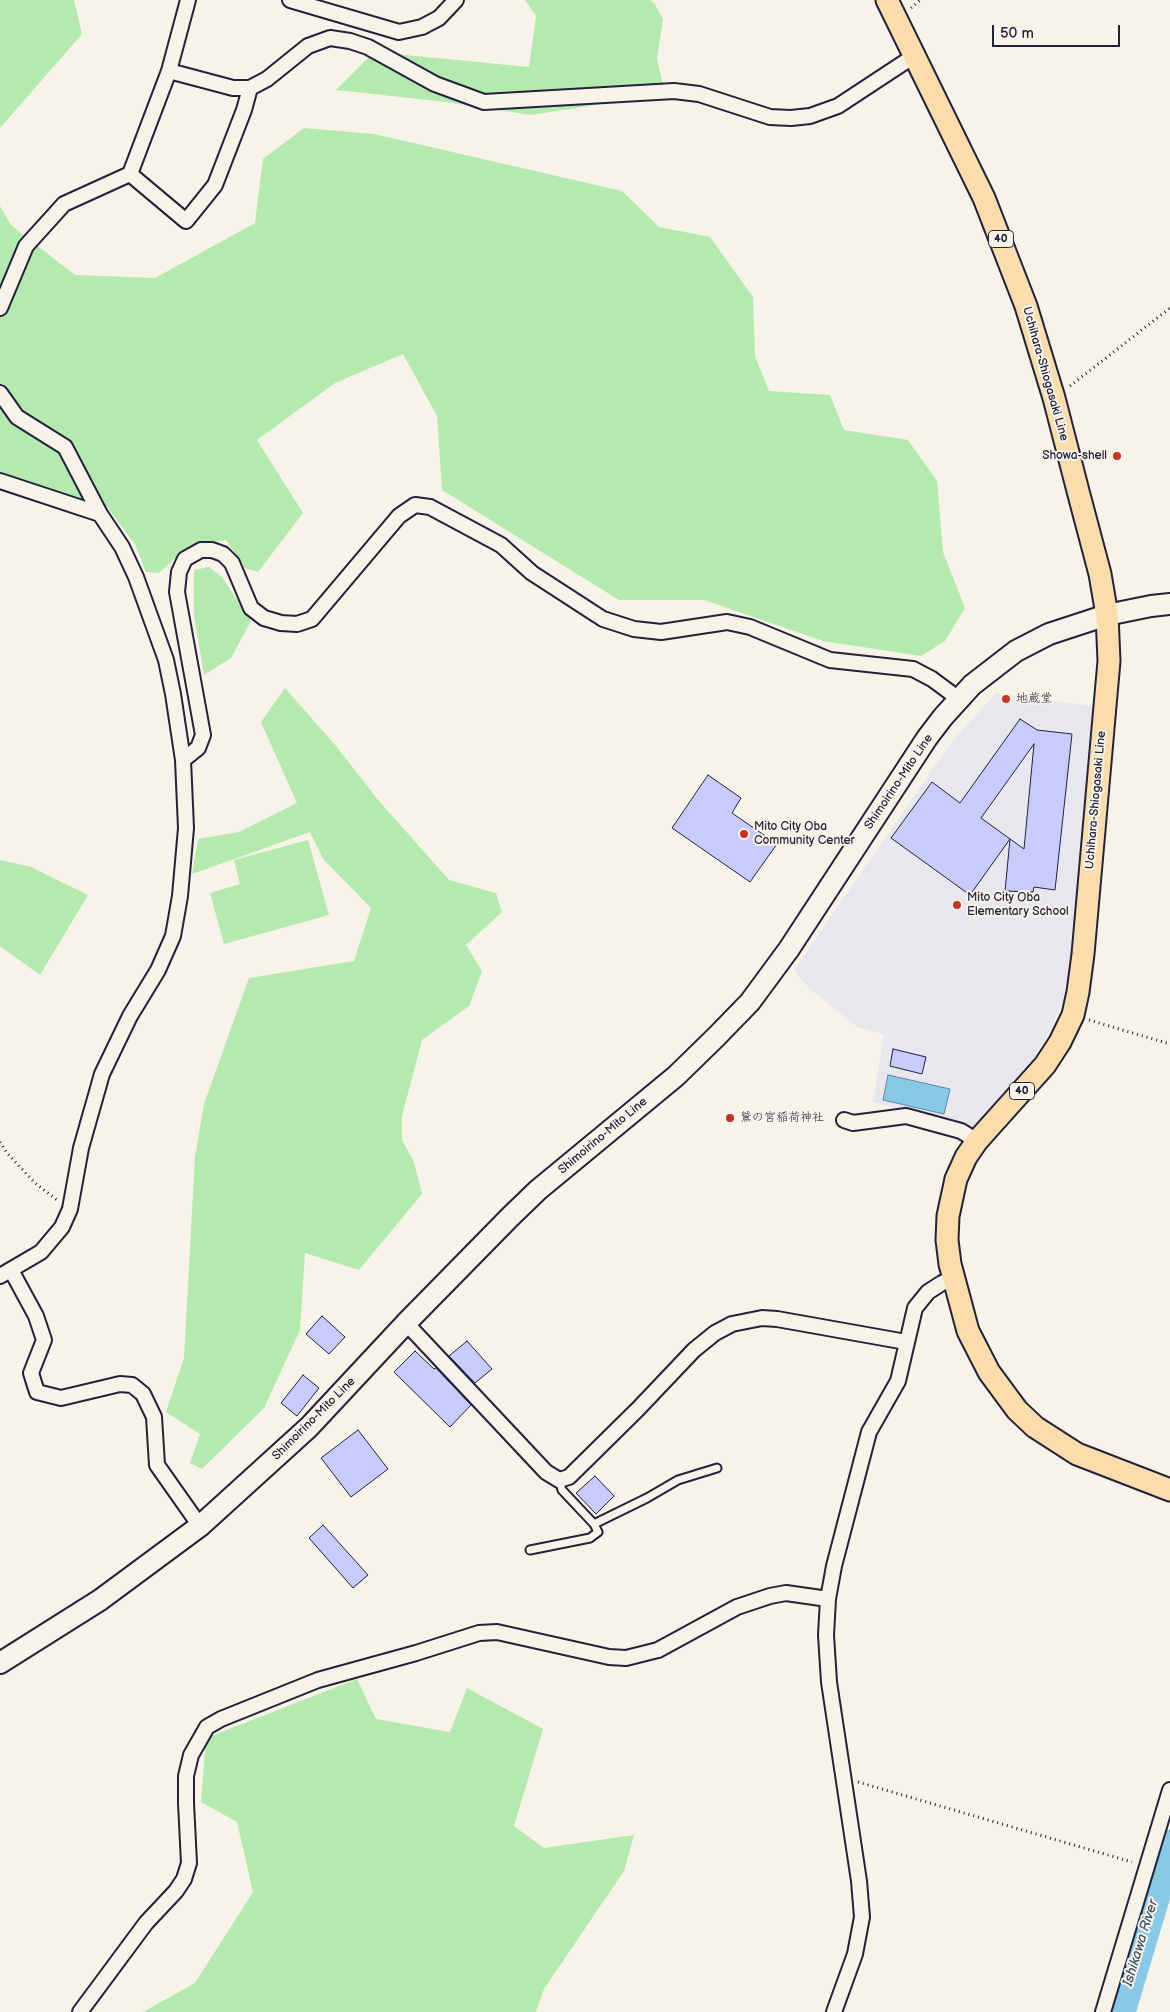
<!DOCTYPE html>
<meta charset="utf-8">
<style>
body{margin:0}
#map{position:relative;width:1170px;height:2012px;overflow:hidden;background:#f7f3e8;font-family:"Balsamiq Sans",sans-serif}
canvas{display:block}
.scale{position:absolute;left:992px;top:25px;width:128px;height:22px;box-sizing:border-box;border:2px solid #22223b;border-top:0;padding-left:6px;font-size:15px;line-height:18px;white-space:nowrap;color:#22223b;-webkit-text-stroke:4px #f7f3e8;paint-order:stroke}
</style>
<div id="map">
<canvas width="1170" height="2012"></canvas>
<div class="scale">50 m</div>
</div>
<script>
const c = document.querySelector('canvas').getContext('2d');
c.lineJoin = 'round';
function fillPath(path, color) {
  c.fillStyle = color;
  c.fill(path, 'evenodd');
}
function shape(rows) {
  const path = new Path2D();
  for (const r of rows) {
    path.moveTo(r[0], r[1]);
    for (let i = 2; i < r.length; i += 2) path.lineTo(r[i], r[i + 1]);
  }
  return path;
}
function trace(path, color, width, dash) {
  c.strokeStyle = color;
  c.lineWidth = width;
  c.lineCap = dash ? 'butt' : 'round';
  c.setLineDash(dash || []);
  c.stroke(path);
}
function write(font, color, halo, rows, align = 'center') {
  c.font = font + ' "Balsamiq Sans","Klee One",sans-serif';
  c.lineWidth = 4;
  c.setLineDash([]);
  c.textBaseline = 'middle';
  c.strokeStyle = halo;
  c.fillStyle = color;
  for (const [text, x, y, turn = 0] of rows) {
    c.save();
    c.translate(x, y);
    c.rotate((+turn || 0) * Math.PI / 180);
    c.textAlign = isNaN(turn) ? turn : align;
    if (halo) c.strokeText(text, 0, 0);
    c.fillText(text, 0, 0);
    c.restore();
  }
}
const built = shape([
 [996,693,1093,706,1071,949,1063,1001,1049,1032,1034,1058,972,1128,873,1102,884,1034,857,1027,809,988,794,970,950,744]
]);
const green = shape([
 [0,0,74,0,82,34,0,128],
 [525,0,650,0,654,3,663,19,657,59,665,94,531,115,446,102,336,90,374,52,529,67,536,16],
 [304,128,374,134,622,191,659,227,710,237,753,297,755,356,769,391,830,395,844,430,908,440,937,481,943,552,965,608,945,641,921,656,823,641,704,600,619,600,442,490,437,416,403,354,335,383,257,440,303,513,258,572,245,568,226,540,202,544,181,553,159,573,146,572,135,544,107,507,0,472,0,206,11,225,75,275,155,278,255,223,263,159],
 [209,567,222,577,251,621,231,658,204,675,194,615,194,570],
 [285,688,336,746,379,801,449,880,496,893,502,912,466,945,482,971,469,1006,422,1040,402,1116,402,1140,414,1162,422,1194,359,1270,305,1253,300,1330,264,1408,202,1469,190,1463,200,1434,166,1412,184,1358,195,1157,204,1104,249,978,354,961,371,908,323,859,310,832,192,874,198,839,239,832,297,803,261,722],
 [308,840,329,915,224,944,210,893,240,884,234,860],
 [0,860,31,867,88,895,40,975,0,946],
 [357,1679,376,1719,450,1732,467,1688,543,1729,514,1826,544,1848,634,1835,624,1871,544,1989,536,2012,143,2012,195,1983,253,1892,237,1822,201,1802,206,1738]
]);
const water = shape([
 [888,1075,950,1089,944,1114,883,1100,888,1075]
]);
const river = shape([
 [1120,2012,1170,1845]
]);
const building = shape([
 [1020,719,1037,730,1072,734,1055,890,1034,887,1033,892,1005,891,1010,839,970,895,891,838,932,782,960,803,1020,719],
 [1034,744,1024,849,981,818,1034,744],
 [708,775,741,798,732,813,777,844,750,882,672,828,708,775],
 [893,1049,926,1057,922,1074,890,1066,893,1049],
 [322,1316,345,1337,329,1354,306,1334,322,1316],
 [467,1341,492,1369,475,1383,449,1356,467,1341],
 [415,1351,434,1369,436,1368,471,1405,450,1427,394,1372,415,1351],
 [303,1375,319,1388,297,1416,281,1403,303,1375],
 [358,1430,388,1469,351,1497,321,1458,358,1430],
 [595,1476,614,1496,596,1514,576,1493,595,1476],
 [323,1525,368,1575,353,1588,309,1538,323,1525]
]);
const path = shape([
 [911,8,920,0],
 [1070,386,1170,308],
 [1089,1020,1170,1044],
 [0,1142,7,1153,35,1183,57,1200],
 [858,1782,1132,1862]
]);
const service = shape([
 [594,1524,647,1498,678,1480,717,1468],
 [530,1550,590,1538,598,1532,594,1524,562,1490,559,1480]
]);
const minor = shape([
 [290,0,399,32,422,27,439,18,456,0],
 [169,71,233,88,250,88,267,79,308,46,330,38,350,41,368,47,435,84,484,102,674,91,699,94,770,117,791,118,810,116,838,106,914,56],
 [130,174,186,221,215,185,244,110,250,88],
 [0,308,26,246,64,204,130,174,169,71,188,0],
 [0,393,17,417,65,447,100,514,122,547,136,577,166,660,173,694,183,760,186,828,180,896,173,936,158,970,130,1016,102,1074,81,1148,70,1209,62,1227,41,1252,0,1276],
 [0,481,100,514],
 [183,760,198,748,203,735,177,592,179,572,185,559,201,550,212,550,223,554,232,563,251,608,264,618,281,623,297,624,312,619,399,516,415,505,430,507,501,545,532,573,603,619,634,629,661,632,727,622,750,627,830,660,913,669,932,679,959,699],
 [844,1120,853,1123,906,1116,961,1131,977,1141],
 [11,1270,36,1316,44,1340,31,1373,37,1392,61,1398,120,1384,132,1385,143,1394,154,1417,157,1465,200,1526],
 [406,1323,546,1472,559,1480,569,1477,638,1409,694,1350,715,1333,732,1324,762,1318,777,1319,906,1342],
 [80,2012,146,1923,176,1891,184,1879,189,1863,186,1803,186,1776,191,1755,207,1727,221,1719,318,1680,416,1653,479,1633,497,1632,609,1657,626,1658,658,1650,737,1607,770,1596,786,1593,828,1599],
 [834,2012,855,1954,862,1917,859,1881,829,1682,826,1635,828,1599,834,1566,869,1432,898,1381,915,1308,928,1292,942,1283,953,1278],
 [1103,2012,1170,1790]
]);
const secondary = shape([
 [0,1663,100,1600,200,1526,309,1427,406,1323,510,1217,538,1190,676,1076,716,1037,750,1002,789,949,927,738,943,717,972,685,1016,651,1049,634,1107,615,1151,606,1170,604]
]);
const primary = shape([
 [887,0,984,198,1026,306,1054,398,1078,491,1100,574,1107,615,1109,661,1083,954,1078,992,1073,1015,1060,1042,1045,1065,977,1141,966,1157,956,1179,948,1216,947,1240,950,1264,968,1331,989,1372,1017,1410,1035,1427,1077,1454,1170,1490]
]);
const markers = [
 [1117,456,5,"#c8321e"],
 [1006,699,5,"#c8321e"],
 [744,834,5,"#c8321e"],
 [957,905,5,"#c8321e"],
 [730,1118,5,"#c8321e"]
];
const shields = [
 [1001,239,25],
 [1022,1091,25]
];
const shieldNames = [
 ["40",1001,239],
 ["40",1022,1091]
];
const streetNames = [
 ["Uchihara-Shiogasaki Line",1045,374,74],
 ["Shimoirino-Mito Line",899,782,-56],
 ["Uchihara-Shiogasaki Line",1096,800,-85],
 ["Shimoirino-Mito Line",603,1136,-40],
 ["Shimoirino-Mito Line",314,1419,-45]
];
const poiNames = [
 ["Showa-shell",1107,456,"right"],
 ["地蔵堂",1016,699],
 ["Mito City Oba",754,827],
 ["Community Center",754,841],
 ["Mito City Oba",967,898],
 ["Elementary School",967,912],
 ["鷲の宮稲荷神社",740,1118]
];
const waterNames = [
 ["Ishikawa River",1141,1943,-73]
];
fillPath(built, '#e9e7ee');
fillPath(green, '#b4eaad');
fillPath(water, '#87cae8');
trace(water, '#5f87a3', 1);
trace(river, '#87cae8', 31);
fillPath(building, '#c8cbfd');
trace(building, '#22223b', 1);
trace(service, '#22223b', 11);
trace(minor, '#22223b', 18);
trace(secondary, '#22223b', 24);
trace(primary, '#22223b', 25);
trace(path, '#22223b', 3, [1, 4]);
trace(service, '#f7f3e8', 7);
trace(minor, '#f7f3e8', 14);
trace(secondary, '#f7f3e8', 20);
trace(primary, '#faddab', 21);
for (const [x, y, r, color] of markers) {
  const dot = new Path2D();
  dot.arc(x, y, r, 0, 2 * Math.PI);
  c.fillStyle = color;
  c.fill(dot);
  trace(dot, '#f7f3e8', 2);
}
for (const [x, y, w] of shields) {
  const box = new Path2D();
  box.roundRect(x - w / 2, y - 8.5, w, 17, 4);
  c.fillStyle = '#f7f3e8';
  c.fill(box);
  trace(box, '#22223b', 1);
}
write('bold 11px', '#22223b', null, shieldNames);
write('12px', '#22223b', '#f7f3e8', streetNames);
write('12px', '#22223b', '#f7f3e8', poiNames, 'left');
write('italic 14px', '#40546f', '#f7f3e8', waterNames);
</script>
